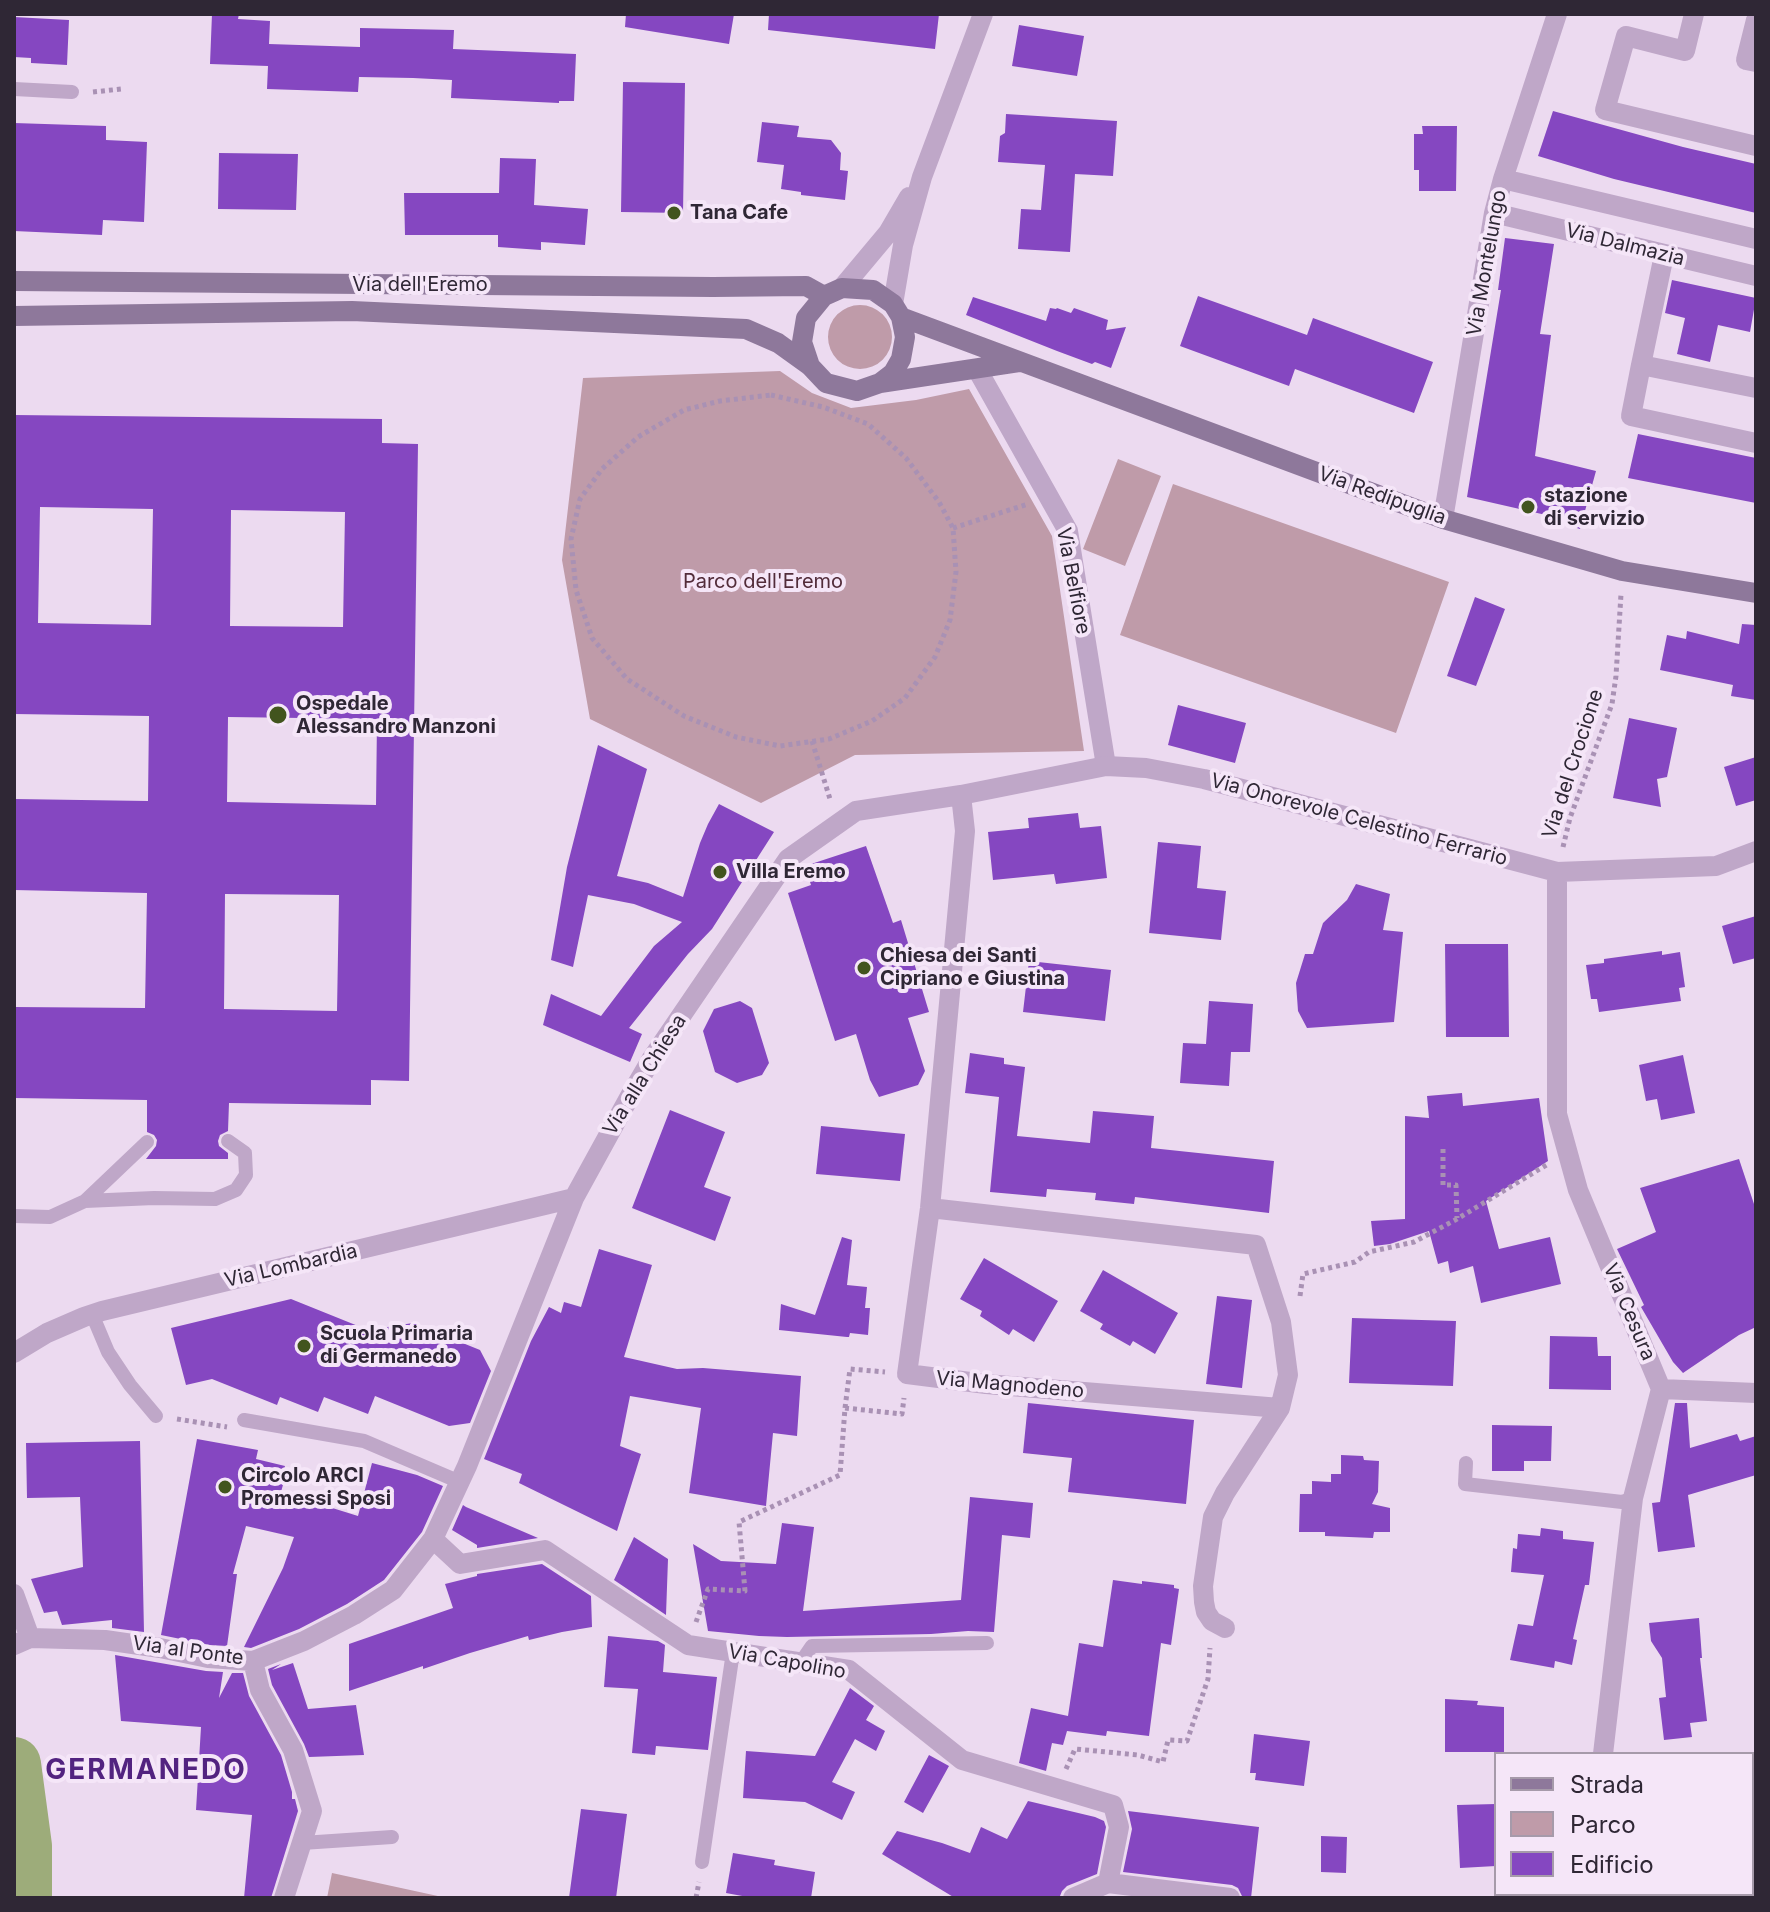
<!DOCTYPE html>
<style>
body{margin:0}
#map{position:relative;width:1770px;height:1912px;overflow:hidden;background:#ecdaf0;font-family:Inter,sans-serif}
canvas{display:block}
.frame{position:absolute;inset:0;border:16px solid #2f2735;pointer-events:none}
.legend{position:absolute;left:1494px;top:1752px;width:260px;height:144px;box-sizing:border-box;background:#f5e6f8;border:2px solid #a69aaa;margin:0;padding:10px 14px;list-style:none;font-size:24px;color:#2f2735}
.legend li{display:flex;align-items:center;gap:16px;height:40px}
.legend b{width:40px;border:2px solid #a69aaa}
</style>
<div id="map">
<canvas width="1770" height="1912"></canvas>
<div class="frame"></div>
<ul class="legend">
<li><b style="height:10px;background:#8e789b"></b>Strada</li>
<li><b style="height:22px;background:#bf9ba9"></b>Parco</li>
<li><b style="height:22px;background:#8547c1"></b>Edificio</li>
</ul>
</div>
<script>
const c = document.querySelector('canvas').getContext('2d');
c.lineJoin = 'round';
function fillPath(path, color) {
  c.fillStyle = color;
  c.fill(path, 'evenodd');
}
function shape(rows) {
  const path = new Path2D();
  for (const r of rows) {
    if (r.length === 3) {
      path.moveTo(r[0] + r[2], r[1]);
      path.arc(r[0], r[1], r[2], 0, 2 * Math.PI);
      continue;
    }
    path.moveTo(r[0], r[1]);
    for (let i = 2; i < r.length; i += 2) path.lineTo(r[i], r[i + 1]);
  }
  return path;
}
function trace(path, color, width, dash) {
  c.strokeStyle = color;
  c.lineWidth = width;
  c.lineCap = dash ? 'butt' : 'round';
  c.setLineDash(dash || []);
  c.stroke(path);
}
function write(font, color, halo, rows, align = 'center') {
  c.font = font + ' Inter,sans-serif';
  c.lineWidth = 8;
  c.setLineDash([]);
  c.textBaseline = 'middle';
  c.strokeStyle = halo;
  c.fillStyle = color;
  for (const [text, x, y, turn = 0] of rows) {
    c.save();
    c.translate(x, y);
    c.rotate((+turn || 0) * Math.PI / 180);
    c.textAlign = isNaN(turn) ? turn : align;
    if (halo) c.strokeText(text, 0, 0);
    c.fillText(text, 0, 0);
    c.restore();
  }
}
const green = shape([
 [860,337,32],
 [780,371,812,393,851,408,916,400,969,389,1052,536,1084,751,855,755,761,803,590,719,562,560,583,378],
 [1118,459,1161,476,1125,566,1083,549],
 [1173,484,1449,582,1396,733,1120,635],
 [332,1873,447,1898,327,1898]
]);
const river = shape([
 [14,1764,25,1846,25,1898]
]);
const building = shape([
 [212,14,239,14,238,19,270,21,269,44,360,47,360,28,454,30,453,49,576,54,574,101,559,101,559,103,451,98,452,80,413,78,359,77,358,92,267,89,268,66,210,64],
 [626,14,734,14,729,44,625,27],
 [769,14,939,14,935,49,768,30],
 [14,17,69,20,67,65,31,63,31,58,14,57],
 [1019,25,1084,36,1077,76,1012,66],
 [623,82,685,83,683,213,621,212],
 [1553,111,1683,147,1756,164,1756,213,1614,179,1538,156],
 [1006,114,1117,121,1113,176,1075,174,1070,252,1018,249,1021,209,1041,210,1045,165,998,162,1000,136,1005,133],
 [762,122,799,126,797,137,831,140,841,153,840,170,848,171,845,200,801,195,801,192,781,189,784,165,757,162],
 [14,123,106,126,106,140,147,142,144,222,103,220,102,235,14,231],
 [1422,126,1457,126,1456,191,1419,191,1419,170,1414,170,1414,134,1423,134],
 [219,153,298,154,296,210,218,209],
 [500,158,536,159,534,205,588,209,585,245,541,242,541,250,498,247,498,235,405,235,404,193,499,193],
 [1505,238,1554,244,1540,334,1551,335,1535,456,1596,471,1580,529,1545,518,1546,515,1467,497,1501,290,1498,290],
 [1672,280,1756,298,1750,332,1718,325,1710,362,1677,354,1685,318,1665,313],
 [1198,296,1307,335,1313,318,1433,362,1414,413,1295,369,1289,386,1180,346],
 [973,297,1046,321,1050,308,1056,309,1057,308,1071,313,1074,308,1108,320,1106,330,1126,327,1111,368,1095,362,1092,364,1057,351,966,315],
 [14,415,382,419,382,443,418,444,409,1081,371,1080,371,1105,229,1103,228,1131,220,1135,218,1141,219,1146,228,1153,228,1159,146,1159,156,1146,157,1140,154,1135,147,1132,147,1100,14,1098,14,1007,145,1008,147,893,14,890,14,799,148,801,149,716,14,714],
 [40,507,153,509,151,625,38,623],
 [231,510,345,512,343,627,230,626],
 [228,717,377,719,376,805,227,802],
 [225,894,339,895,337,1011,224,1009],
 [1638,434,1756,458,1756,503,1628,478],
 [1475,597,1505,609,1476,686,1447,676],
 [1742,624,1756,625,1756,700,1731,696,1733,685,1660,670,1667,635,1686,639,1687,631,1739,644],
 [1178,705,1246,723,1235,763,1168,745],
 [1629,718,1677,728,1667,777,1657,779,1661,807,1613,798],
 [598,745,647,769,617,876,648,883,683,897,700,843,708,824,719,804,774,832,712,929,688,954,629,1028,642,1034,630,1062,543,1025,551,994,601,1016,654,946,682,922,634,904,588,895,573,967,551,960,567,867],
 [1756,757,1756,800,1736,806,1724,767],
 [1078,813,1080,828,1101,826,1107,878,1056,884,1054,874,993,880,988,832,1029,828,1028,818],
 [1158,842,1201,846,1197,888,1226,891,1221,940,1149,933],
 [866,846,893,923,901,920,929,1012,908,1018,925,1071,918,1085,879,1097,870,1080,856,1034,835,1041,788,893,811,885,805,866],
 [1356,884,1390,894,1383,930,1403,932,1394,1022,1307,1028,1298,1011,1296,983,1305,954,1313,954,1323,923,1347,900],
 [1756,916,1756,958,1733,964,1722,926],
 [1445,944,1508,944,1509,1037,1446,1037],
 [1662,951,1662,955,1680,952,1685,987,1679,988,1681,1001,1599,1012,1597,999,1591,999,1586,965,1604,963,1604,959],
 [1029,961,1111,970,1105,1021,1023,1012],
 [740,1001,752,1008,769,1063,762,1075,737,1083,715,1072,703,1031,714,1009],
 [1209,1001,1253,1004,1250,1052,1231,1052,1229,1086,1180,1083,1183,1043,1206,1044],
 [970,1053,1004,1058,1004,1064,1025,1067,1017,1136,1090,1143,1093,1111,1154,1116,1151,1148,1274,1161,1269,1213,1135,1197,1134,1204,1095,1200,1096,1193,1047,1189,1046,1197,990,1192,999,1097,965,1093],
 [1683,1055,1695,1113,1661,1120,1657,1099,1646,1101,1639,1065],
 [1462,1093,1463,1106,1539,1098,1548,1161,1486,1201,1499,1249,1550,1237,1561,1284,1481,1303,1473,1266,1450,1273,1448,1261,1438,1264,1429,1231,1390,1244,1374,1246,1371,1221,1405,1219,1405,1116,1429,1118,1427,1096],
 [670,1110,725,1132,704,1187,731,1197,715,1241,632,1208],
 [821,1126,905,1134,900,1181,816,1174],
 [1739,1159,1756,1210,1756,1327,1739,1335,1683,1373,1673,1362,1641,1307,1644,1305,1617,1249,1656,1232,1640,1188],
 [842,1237,852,1240,847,1285,867,1287,865,1308,870,1308,868,1335,850,1333,849,1337,847,1337,779,1330,781,1304,815,1315],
 [599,1249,652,1265,624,1357,677,1369,703,1368,801,1376,797,1436,773,1433,766,1506,689,1493,701,1408,630,1396,620,1446,641,1454,617,1531,519,1483,522,1474,484,1459,531,1341,549,1307,561,1313,564,1302,581,1307],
 [984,1258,1058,1301,1034,1342,1013,1329,1009,1335,980,1316,982,1311,960,1299],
 [1103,1270,1178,1313,1155,1354,1133,1341,1130,1346,1100,1329,1103,1324,1080,1311],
 [1217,1296,1252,1300,1242,1388,1206,1384],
 [291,1299,368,1330,413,1323,480,1350,491,1371,470,1423,449,1426,375,1396,368,1414,324,1397,318,1412,280,1397,277,1405,212,1379,186,1385,171,1328],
 [1352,1318,1456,1321,1453,1386,1349,1383],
 [1550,1336,1597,1337,1598,1356,1611,1356,1611,1390,1549,1389],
 [1028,1403,1194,1420,1186,1504,1068,1492,1072,1458,1023,1453],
 [1675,1403,1687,1403,1690,1448,1737,1434,1740,1441,1756,1436,1756,1475,1688,1495,1695,1547,1658,1552,1652,1503,1660,1502],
 [1492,1425,1552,1426,1551,1461,1524,1461,1524,1471,1492,1471],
 [197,1439,258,1450,256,1459,285,1466,283,1474,286,1474,281,1492,358,1516,372,1463,417,1475,443,1486,422,1532,384,1580,347,1604,299,1629,251,1648,244,1647,283,1568,294,1537,246,1526,233,1574,237,1574,227,1646,210,1645,161,1635],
 [140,1441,144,1632,112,1628,112,1620,62,1625,57,1611,44,1613,31,1579,83,1567,80,1497,27,1498,26,1443],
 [1341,1455,1363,1456,1364,1460,1379,1461,1378,1492,1372,1504,1390,1508,1390,1532,1374,1532,1373,1538,1325,1536,1325,1532,1299,1532,1300,1494,1312,1494,1312,1481,1331,1482,1331,1474,1341,1474],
 [970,1497,1033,1503,1030,1538,1002,1535,994,1632,968,1631,931,1634,787,1637,759,1636,708,1631,693,1544,721,1561,776,1564,782,1523,814,1527,803,1611,961,1600],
 [463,1505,466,1507,538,1538,477,1548,477,1545,452,1530],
 [1541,1528,1563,1531,1563,1539,1594,1542,1589,1585,1585,1585,1573,1639,1577,1640,1572,1665,1555,1661,1554,1668,1510,1660,1518,1624,1533,1626,1544,1575,1511,1572,1513,1548,1517,1549,1518,1534,1540,1536],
 [634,1537,668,1559,666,1615,614,1580],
 [542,1564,591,1596,592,1627,562,1632,529,1640,528,1636,470,1653,423,1669,423,1666,349,1691,349,1644,453,1608,445,1584,477,1576,477,1574],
 [1113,1580,1142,1584,1142,1581,1174,1585,1174,1588,1179,1589,1171,1645,1161,1643,1149,1736,1107,1731,1106,1736,1067,1731,1063,1745,1052,1743,1046,1771,1019,1763,1031,1708,1068,1716,1079,1643,1103,1647],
 [1699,1618,1702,1658,1700,1658,1707,1721,1690,1723,1692,1737,1664,1740,1659,1698,1666,1697,1662,1658,1651,1641,1649,1623],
 [608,1636,658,1641,665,1645,663,1672,717,1677,708,1750,656,1746,655,1755,632,1753,638,1689,604,1687],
 [115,1655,206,1671,223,1672,219,1698,232,1673,243,1673,249,1696,281,1755,292,1792,292,1799,295,1799,298,1811,271,1898,244,1898,252,1815,196,1810,201,1727,121,1721],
 [293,1663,308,1709,356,1705,364,1755,309,1757,304,1744,272,1685,268,1669,281,1664,272,1670],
 [850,1688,874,1706,866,1720,885,1731,876,1751,855,1739,832,1782,855,1792,842,1820,805,1802,743,1798,746,1751,815,1756],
 [1445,1699,1478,1701,1477,1705,1504,1707,1504,1752,1445,1752],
 [1254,1734,1310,1741,1304,1786,1255,1780,1256,1773,1250,1773],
 [929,1755,949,1766,923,1813,904,1802],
 [1028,1801,1095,1817,1104,1821,1106,1827,1097,1874,1067,1886,1062,1891,1060,1896,1055,1898,955,1898,882,1854,897,1831,942,1843,970,1853,981,1827,1007,1839],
 [1496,1804,1496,1866,1460,1868,1457,1805],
 [581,1809,627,1814,616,1898,569,1898],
 [1128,1811,1259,1827,1251,1898,1243,1898,1238,1888,1232,1885,1123,1872,1132,1829],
 [1321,1836,1347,1837,1346,1873,1321,1872],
 [733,1853,775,1860,774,1865,815,1872,811,1898,753,1898,726,1893]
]);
const path = shape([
 [93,92,121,89],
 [771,395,823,407,868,424,906,458,939,502,953,528,956,572,950,620,935,657,905,698,872,721,829,739,780,746,736,737,684,716,627,679,592,638,576,590,571,539,580,499,602,469,638,437,684,410,720,401,771,395],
 [953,528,1028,504],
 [812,741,830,799],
 [1563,847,1570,818,1612,704,1616,676,1621,594],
 [1443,1149,1443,1185,1456,1185,1457,1218],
 [1300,1296,1303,1274,1355,1262,1369,1252,1414,1242,1457,1219,1548,1164],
 [845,1408,850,1369,885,1372],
 [177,1419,227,1427],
 [696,1622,708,1589,745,1591,739,1522,840,1475,845,1408,902,1414,904,1398],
 [1066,1769,1075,1749,1138,1755,1163,1762,1168,1740,1187,1741,1208,1679,1210,1648],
 [696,1898,699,1882]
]);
const service = shape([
 [14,89,72,92],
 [85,1201,147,1142],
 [14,1216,50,1217,85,1201,154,1198,215,1199,236,1190,246,1175,245,1153,228,1141],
 [92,1314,108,1352,130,1385,156,1416],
 [244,1420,364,1441,460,1482],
 [1466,1463,1465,1484,1622,1502,1633,1498],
 [801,1662,812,1646,987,1643],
 [302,1843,392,1837],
 [702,1862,733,1652]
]);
const pedestrian = shape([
 [977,369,1068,531,1106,766]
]);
const minor = shape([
 [1694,14,1685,51,1626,36,1605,110,1756,146],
 [1756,20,1746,60,1756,62],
 [1503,179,1756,239],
 [1494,213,1756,276],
 [842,288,888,233,909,197],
 [893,304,903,245,922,177,983,14],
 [1641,365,1664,255],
 [1756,388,1641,365,1631,416,1756,443],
 [1443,519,1494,213,1503,179,1557,14],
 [961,795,965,831,930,1208,907,1374,986,1384,1280,1408],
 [1557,872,1557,1114,1578,1190,1661,1389,1633,1498,1603,1754],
 [930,1208,1256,1245,1281,1322,1288,1375,1280,1408,1225,1493,1213,1517,1203,1586,1204,1602,1206,1612,1212,1621,1225,1628],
 [14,1353,47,1333,84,1317,102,1311,574,1198],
 [1661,1389,1756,1393],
 [433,1539,460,1564,545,1550,688,1645,849,1670,962,1760,1113,1805,1119,1827,1108,1883],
 [14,1594,30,1638],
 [14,1645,30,1638,105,1640,160,1648,208,1658,253,1661,304,1641,354,1615,393,1590,433,1539,467,1466,574,1198,630,1096,651,1060,788,859,856,811,961,795,1106,766,1146,768,1204,779,1557,872,1716,866,1756,851],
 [253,1661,260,1690,293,1750,312,1811,284,1898],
 [1752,1809,1756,1806],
 [1108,1883,1230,1898],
 [1073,1898,1108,1883],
 [1533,1898,1540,1894]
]);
const secondary = shape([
 [14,281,713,287,806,286,824,296],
 [14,316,352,311,746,329,778,343,810,366,826,383,857,391,880,383,893,373,901,359,905,337,901,317,893,304,873,290,842,288,824,296,806,318,802,342,810,366],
 [901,317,1443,519,1622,571,1756,593],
 [880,383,1019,362]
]);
const markers = [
 [674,213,8,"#42541e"],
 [1528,507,8,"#42541e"],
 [278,715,10,"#42541e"],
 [720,872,8,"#42541e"],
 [864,968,8,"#42541e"],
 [304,1346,8,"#42541e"],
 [225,1487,8,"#42541e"]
];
const poiNames = [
 ["Tana Cafe",690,213],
 ["stazione",1544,496],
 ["di servizio",1544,519],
 ["Ospedale",296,704],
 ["Alessandro Manzoni",296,727],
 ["Villa Eremo",736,872],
 ["Chiesa dei Santi",880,956],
 ["Cipriano e Giustina",880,979],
 ["Scuola Primaria",320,1334],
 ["di Germanedo",320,1357],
 ["Circolo ARCI",241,1476],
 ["Promessi Sposi",241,1499]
];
const streetNames = [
 ["Via Dalmazia",1625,245,14],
 ["Via Montelungo",1487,263,-80],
 ["Via dell'Eremo",420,285],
 ["Via Redipuglia",1382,496,20],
 ["Via Belfiore",1073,581,79],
 ["Via del Crocione",1573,764,-72],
 ["Via Onorevole Celestino Ferrario",1359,820,15],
 ["Via alla Chiesa",645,1075,-58],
 ["Via Lombardia",291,1266,-13],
 ["Via Cesura",1629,1312,67],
 ["Via Magnodeno",1010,1385,5],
 ["Via al Ponte",188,1651,8],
 ["Via Capolino",787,1662,10]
];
const parkNames = [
 ["Parco dell'Eremo",763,582]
];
const districtNames = [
 ["GERMANEDO",146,1771]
];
fillPath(green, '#bf9ba9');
trace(river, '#9dac7a', 54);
fillPath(building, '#8547c1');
trace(path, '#a991b4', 5, [4, 4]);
trace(service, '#bfa7c8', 14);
trace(pedestrian, '#bfa7c8', 20);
trace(minor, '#bfa7c8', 20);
trace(secondary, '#8e789b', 20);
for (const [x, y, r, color] of markers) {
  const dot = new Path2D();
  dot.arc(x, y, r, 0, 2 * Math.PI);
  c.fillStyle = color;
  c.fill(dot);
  trace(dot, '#f5e6f8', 3);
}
write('bold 20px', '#2f2735', '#f5e6f8', poiNames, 'left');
write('20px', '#2f2735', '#f5e6f8', streetNames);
write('20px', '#522c3a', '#f5e6f8', parkNames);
c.letterSpacing = '2px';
write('bold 28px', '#522380', '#f5e6f8', districtNames);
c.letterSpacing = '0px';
</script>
